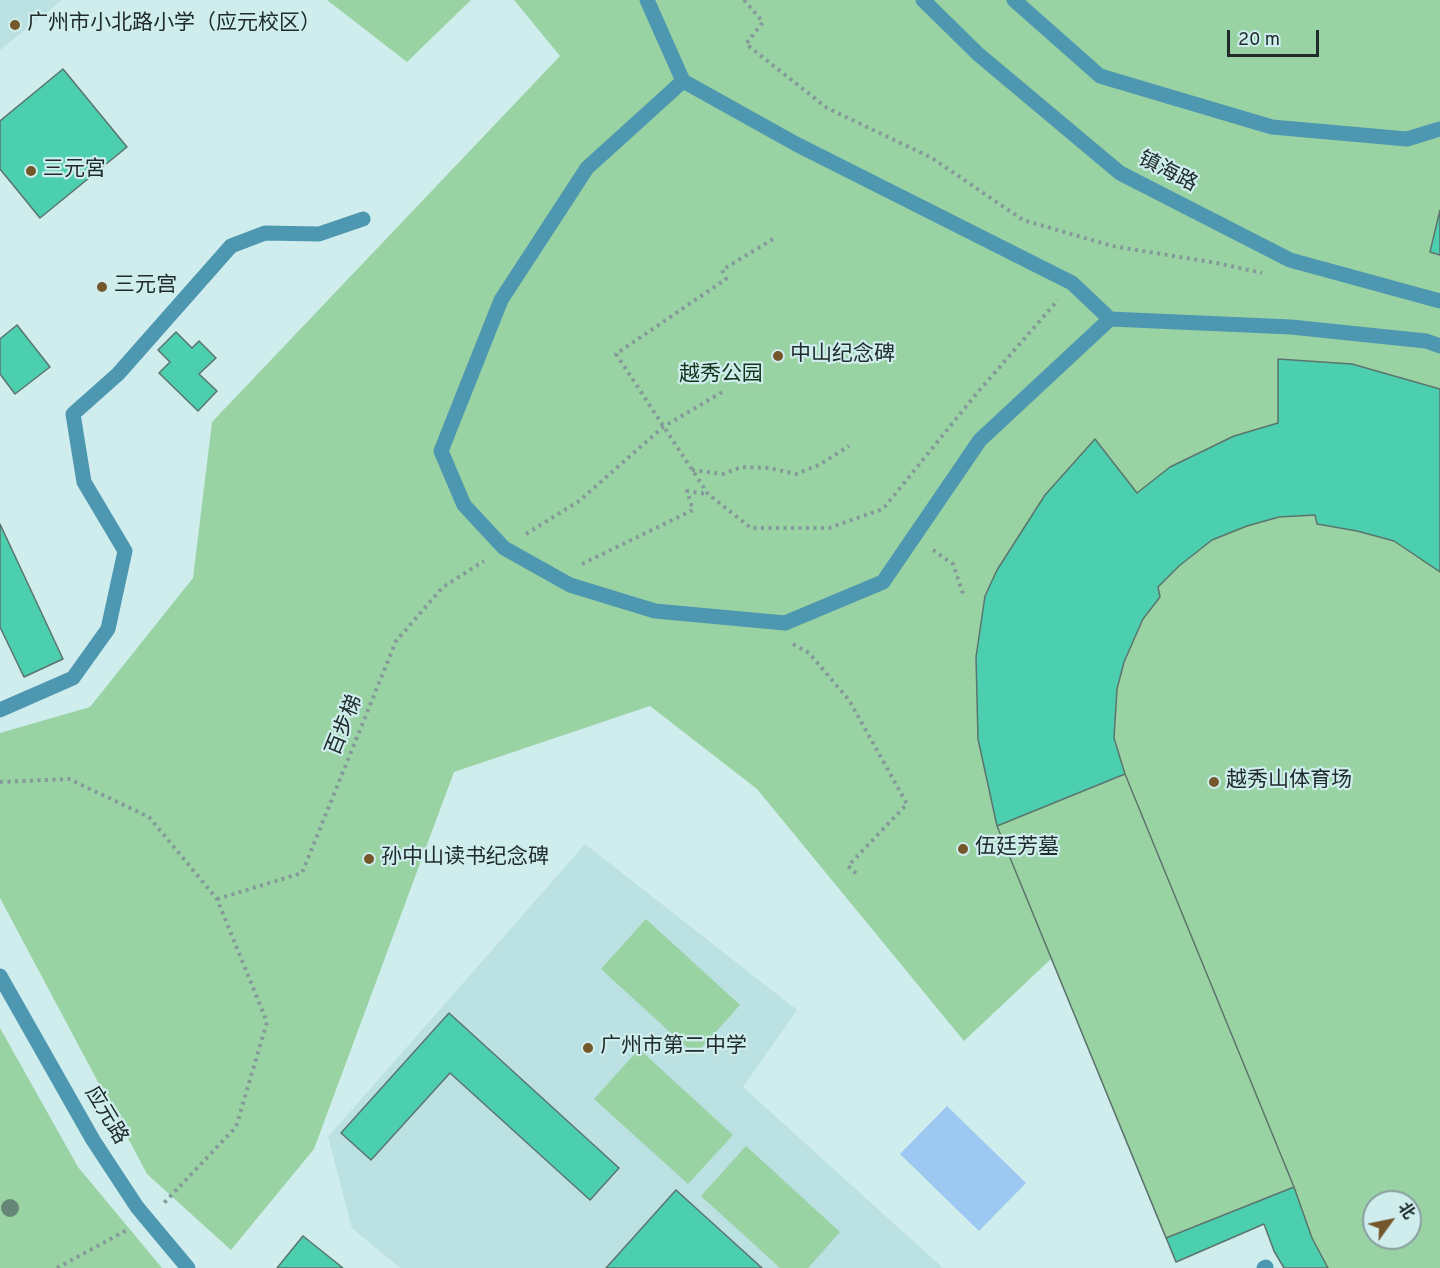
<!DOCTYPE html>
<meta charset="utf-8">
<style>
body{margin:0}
#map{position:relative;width:1440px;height:1268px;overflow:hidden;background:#cfeded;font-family:Overpass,"Noto Sans SC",sans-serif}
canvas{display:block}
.north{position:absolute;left:1362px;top:1190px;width:60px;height:60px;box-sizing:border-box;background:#cfeded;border:2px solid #899f9f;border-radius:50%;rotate:57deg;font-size:16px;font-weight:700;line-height:24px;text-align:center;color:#202b2b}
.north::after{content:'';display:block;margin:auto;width:21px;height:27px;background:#75572c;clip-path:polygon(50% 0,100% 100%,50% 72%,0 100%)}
.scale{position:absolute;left:1227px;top:30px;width:92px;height:27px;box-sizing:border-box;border:3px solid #202b2b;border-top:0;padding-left:8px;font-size:18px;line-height:21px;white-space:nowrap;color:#202b2b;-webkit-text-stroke:4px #cfeded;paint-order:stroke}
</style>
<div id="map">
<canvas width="1440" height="1268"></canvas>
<div class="north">北</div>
<div class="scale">20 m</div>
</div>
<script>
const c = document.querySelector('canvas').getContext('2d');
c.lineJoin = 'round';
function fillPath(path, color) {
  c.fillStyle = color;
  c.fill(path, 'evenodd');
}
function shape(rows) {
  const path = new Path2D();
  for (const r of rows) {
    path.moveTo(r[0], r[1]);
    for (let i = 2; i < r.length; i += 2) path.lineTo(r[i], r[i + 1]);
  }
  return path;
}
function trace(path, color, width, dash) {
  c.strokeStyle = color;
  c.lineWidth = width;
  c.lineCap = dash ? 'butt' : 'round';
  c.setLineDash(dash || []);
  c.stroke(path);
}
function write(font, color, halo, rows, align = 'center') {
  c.font = font + ' Overpass,"Noto Sans SC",sans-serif';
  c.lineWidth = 4.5;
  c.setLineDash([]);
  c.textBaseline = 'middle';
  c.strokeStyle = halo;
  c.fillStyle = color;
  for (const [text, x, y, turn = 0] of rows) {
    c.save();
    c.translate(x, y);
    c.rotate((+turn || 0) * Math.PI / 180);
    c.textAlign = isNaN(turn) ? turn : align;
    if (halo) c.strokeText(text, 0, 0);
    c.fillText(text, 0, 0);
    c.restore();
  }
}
const built = shape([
 [0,0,62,0,0,50],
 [585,844,797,1010,743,1087,943,1268,400,1268,352,1228,328,1137]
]);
const green = shape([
 [327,0,471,0,407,62],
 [514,0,1440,0,1440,1268,1284,1268,1274,1251,1264,1224,1176,1262,1051,959,964,1041,757,789,650,706,454,772,314,1149,231,1250,147,1174,0,898,0,733,90,707,193,578,212,422,560,56],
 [1374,1202,1410,1202,1410,1238,1374,1238],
 [646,919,740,1005,695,1055,601,969],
 [0,1028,78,1167,162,1268,0,1268],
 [639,1049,733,1135,688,1184,594,1099],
 [746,1146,840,1232,808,1268,780,1268,701,1196]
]);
const water = shape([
 [947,1106,1026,1183,979,1231,900,1154]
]);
const building = shape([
 [63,69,127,147,40,218,0,169,0,121,63,69],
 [1440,210,1440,255,1430,252,1440,210],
 [17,325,50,367,15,394,0,374,0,339,17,325],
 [176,332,192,348,199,341,216,358,199,374,217,391,198,411,159,373,170,362,158,350,176,332],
 [1278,359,1352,364,1440,389,1440,572,1394,541,1357,531,1317,524,1315,515,1279,517,1247,526,1212,540,1179,566,1158,587,1160,597,1143,619,1124,662,1117,689,1114,738,1125,774,1294,1187,1312,1238,1328,1268,1284,1268,1274,1251,1264,1224,1176,1262,997,826,978,739,976,657,985,596,997,570,1045,495,1095,439,1137,493,1170,467,1234,436,1278,423,1278,359],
 [0,524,63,659,24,677,0,627,0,524],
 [1125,774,1294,1187,1166,1238,997,826,1125,774],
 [449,1013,619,1168,590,1200,450,1073,371,1160,341,1133,449,1013],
 [676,1190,762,1268,606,1268,676,1190],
 [303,1236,343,1268,277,1268,303,1236]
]);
const path = shape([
 [744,0,763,22,746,44,827,108,932,158,1023,220,1112,246,1217,263,1262,273],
 [773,239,722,270,726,279,616,354,708,494,751,528,829,528,883,509,977,393,1058,300],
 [692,470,723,474,741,467,769,468,796,474,819,465,849,446],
 [526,534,579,501,663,427,724,391],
 [933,550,953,564,964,597],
 [582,564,693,510,687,491,708,494],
 [793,644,809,653,849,700,907,804,848,866,857,874],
 [0,782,69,779,149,817,217,899,267,1022,236,1127,164,1203],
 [217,899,302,873,396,641,443,587,484,561],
 [57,1268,127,1230]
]);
const minor = shape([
 [647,0,683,81,796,144,1072,283,1110,319],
 [923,0,978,54,1120,173,1290,260,1440,301],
 [1014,0,1100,76,1272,127,1407,139,1440,129],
 [683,81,587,168,501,300,441,451,464,505,504,548,570,585,655,611,785,623,883,582,980,440,1110,319,1291,327,1426,341,1440,346],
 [0,710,73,678,108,629,125,551,84,482,73,414,118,374,231,246,265,233,319,234,363,219],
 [0,976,93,1140,137,1207,188,1268],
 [1264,1268,1266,1267]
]);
const trees = [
 [10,1208]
];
const markers = [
 [15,25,6,"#75572c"],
 [31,171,6,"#75572c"],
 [102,287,6,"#75572c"],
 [778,356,6,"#75572c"],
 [1214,782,6,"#75572c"],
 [963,849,6,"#75572c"],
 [369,859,6,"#75572c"],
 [588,1048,6,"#75572c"]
];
const poiNames = [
 ["广州市小北路小学（应元校区）",27,25],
 ["三元宮",43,171],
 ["三元宫",114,287],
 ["中山纪念碑",790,356],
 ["越秀山体育场",1226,782],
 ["伍廷芳墓",975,849],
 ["孙中山读书纪念碑",381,859],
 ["广州市第二中学",600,1048]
];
const streetNames = [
 ["镇海路",1167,173,27],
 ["百步梯",346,726,-68],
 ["应元路",105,1116,59]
];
const parkNames = [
 ["越秀公园",721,376]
];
fillPath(built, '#bbe1e2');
fillPath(green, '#9ad3a3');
fillPath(water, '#9dc8f1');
fillPath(building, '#4bcfaf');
trace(building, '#5c746d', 1.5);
trace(path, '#849a9a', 4, [3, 4.5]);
trace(minor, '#4e97b1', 15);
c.fillStyle = '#668778';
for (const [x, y] of trees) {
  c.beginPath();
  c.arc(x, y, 9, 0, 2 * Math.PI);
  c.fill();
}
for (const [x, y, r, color] of markers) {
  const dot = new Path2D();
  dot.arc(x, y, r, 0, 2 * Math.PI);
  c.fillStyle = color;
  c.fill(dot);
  trace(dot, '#cfeded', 2);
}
write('21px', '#202b2b', '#cfeded', poiNames, 'left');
write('21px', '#202b2b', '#cfeded', streetNames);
write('21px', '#113319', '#cfeded', parkNames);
</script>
